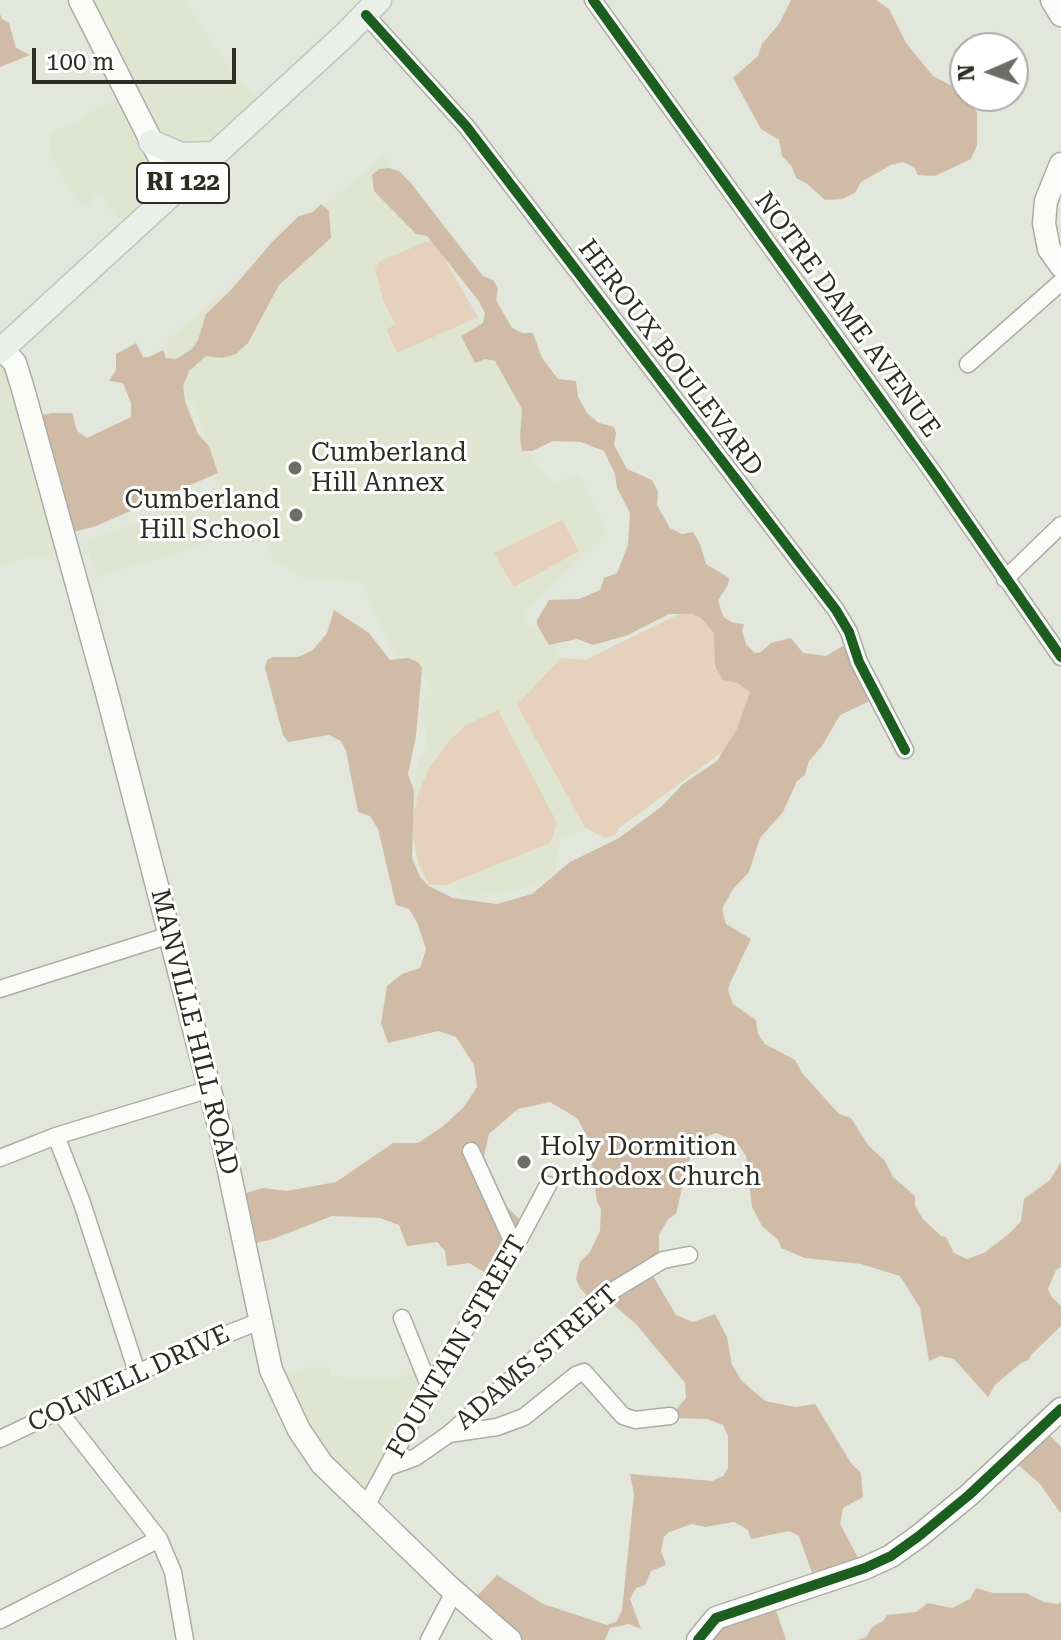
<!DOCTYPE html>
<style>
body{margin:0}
#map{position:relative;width:1061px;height:1640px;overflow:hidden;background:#e3e6db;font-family:"Roboto Serif",serif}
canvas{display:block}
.north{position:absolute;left:949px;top:32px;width:80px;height:80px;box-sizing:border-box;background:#fff;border:2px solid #ababa8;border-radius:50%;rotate:268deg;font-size:22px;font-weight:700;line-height:32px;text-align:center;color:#2c2e26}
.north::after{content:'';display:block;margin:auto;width:28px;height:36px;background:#6c6e65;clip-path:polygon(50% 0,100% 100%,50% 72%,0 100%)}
.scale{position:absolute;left:32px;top:48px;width:204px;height:36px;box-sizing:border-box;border:4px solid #2c2e26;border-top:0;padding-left:10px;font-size:24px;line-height:28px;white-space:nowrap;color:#2c2e26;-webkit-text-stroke:6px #fff;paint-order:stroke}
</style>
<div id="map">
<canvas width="1061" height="1640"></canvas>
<div class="north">N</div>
<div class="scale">100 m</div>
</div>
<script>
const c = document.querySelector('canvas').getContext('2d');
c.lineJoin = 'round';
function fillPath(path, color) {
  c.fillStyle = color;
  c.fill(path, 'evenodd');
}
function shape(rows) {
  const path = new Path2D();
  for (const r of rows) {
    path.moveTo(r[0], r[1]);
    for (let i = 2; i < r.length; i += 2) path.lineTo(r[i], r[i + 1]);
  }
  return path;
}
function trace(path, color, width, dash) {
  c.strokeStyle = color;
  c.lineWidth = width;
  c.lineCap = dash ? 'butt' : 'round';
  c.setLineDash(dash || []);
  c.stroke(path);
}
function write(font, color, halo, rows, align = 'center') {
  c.font = font + ' "Roboto Serif",serif';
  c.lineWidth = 6;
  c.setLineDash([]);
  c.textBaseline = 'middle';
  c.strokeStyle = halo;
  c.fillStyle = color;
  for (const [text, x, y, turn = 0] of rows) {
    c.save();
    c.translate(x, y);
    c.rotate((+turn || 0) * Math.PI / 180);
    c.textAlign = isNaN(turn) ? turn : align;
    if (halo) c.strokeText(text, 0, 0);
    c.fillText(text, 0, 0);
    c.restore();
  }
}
const built = shape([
 [85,0,184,0,215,49,265,111,133,232,108,207,101,193,96,194,88,206,79,203,50,155,50,133,81,121,97,108,129,96],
 [384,155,534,416,528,452,552,483,579,476,608,533,523,613,525,622,534,627,544,624,561,658,585,660,702,603,616,835,599,824,560,839,556,866,550,875,530,887,501,893,464,896,454,887,429,885,419,865,413,839,412,802,419,760,428,749,422,701,433,691,424,675,397,659,361,582,303,577,273,560,259,527,250,524,233,529,226,538,97,577,86,542,219,490,211,452,195,405,186,395,175,375,165,343],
 [9,349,71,549,44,559,27,556,0,566,0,357],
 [425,1366,432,1382,374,1503,330,1470,284,1376,307,1367,328,1367,332,1377,395,1379]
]);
const green = shape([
 [433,239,478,317,397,353,387,330,395,324,383,299,375,268,380,261],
 [562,520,579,551,514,587,494,553],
 [702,603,715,603,783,707,618,829,616,835,604,838,585,827,517,705,561,658,585,660],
 [498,710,557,823,550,843,446,885,429,885,419,865,413,839,413,817,419,792,429,768,449,741,466,725]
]);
const forest = shape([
 [791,0,876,0,889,9,906,43,933,76,954,87,977,112,977,145,971,159,935,176,918,175,914,167,903,162,891,165,861,182,855,193,842,199,825,200,806,183,796,178,792,167,782,156,779,140,761,129,733,78,758,56,762,44,779,24],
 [0,14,2,19,9,23,16,48,30,55,0,67],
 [389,168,399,171,410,182,472,262,483,276,493,280,498,288,496,300,512,328,522,333,533,333,542,358,558,379,576,381,578,397,587,413,599,423,614,427,616,433,614,445,627,469,652,480,658,492,657,505,670,528,682,534,693,532,700,544,706,564,729,578,728,585,718,600,723,617,734,623,744,624,742,631,746,644,755,653,761,652,771,643,791,638,803,653,826,656,853,640,878,697,840,715,822,746,809,761,805,775,797,781,783,812,760,838,749,872,733,889,722,909,726,924,751,939,730,983,728,990,733,1004,756,1020,758,1034,765,1044,795,1060,802,1073,839,1114,851,1118,868,1145,885,1161,893,1177,915,1196,915,1206,923,1219,941,1236,946,1237,954,1253,967,1259,984,1253,1010,1233,1021,1221,1024,1199,1050,1180,1061,1162,1061,1267,1056,1270,1048,1289,1051,1296,1061,1306,1061,1326,1031,1355,1029,1360,1021,1363,995,1385,988,1397,954,1359,940,1356,929,1361,920,1308,900,1276,861,1264,805,1258,781,1248,778,1240,762,1226,752,1207,746,1156,735,1140,716,1133,697,1140,688,1163,676,1214,668,1219,659,1235,659,1270,653,1276,676,1315,693,1322,715,1314,727,1337,732,1365,742,1381,765,1401,795,1407,815,1404,851,1463,861,1473,863,1497,843,1508,840,1524,864,1569,816,1584,799,1536,789,1531,751,1539,748,1530,734,1522,705,1527,692,1524,669,1532,664,1537,661,1551,666,1565,651,1571,645,1585,636,1588,630,1599,641,1629,629,1624,610,1628,605,1640,513,1640,471,1602,497,1575,543,1604,607,1625,616,1622,622,1610,634,1494,630,1474,712,1481,723,1476,728,1468,728,1436,723,1425,707,1419,669,1418,686,1398,685,1383,636,1324,608,1300,597,1307,580,1288,576,1279,580,1262,590,1252,600,1231,601,1209,597,1202,589,1140,577,1118,550,1102,518,1109,489,1134,484,1156,500,1200,520,1220,496,1279,469,1263,447,1266,445,1251,437,1242,407,1246,399,1225,380,1218,332,1216,270,1240,250,1244,240,1195,263,1188,287,1191,336,1182,393,1143,418,1143,442,1127,463,1108,477,1087,474,1065,456,1037,438,1031,388,1043,381,1023,387,986,402,974,420,968,426,949,417,922,409,909,396,905,378,829,370,816,358,812,346,751,341,741,329,735,288,742,283,735,265,668,267,660,273,657,298,657,313,650,327,633,334,610,369,633,390,660,408,658,418,662,422,668,416,736,408,774,414,791,412,858,420,877,429,886,453,898,497,904,532,894,570,862,619,838,661,807,683,784,717,761,737,729,750,692,738,683,723,680,715,666,714,633,702,619,693,614,669,614,628,635,593,645,577,639,549,645,537,625,537,620,549,600,579,599,600,590,604,578,617,573,628,545,630,513,617,488,615,474,604,451,581,442,553,441,532,451,522,451,520,437,522,409,495,361,485,359,475,363,461,336,483,323,485,313,478,300,427,236,416,234,374,191,372,175,379,169],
 [321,204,329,211,331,238,279,285,248,343,236,354,222,358,206,356,189,371,183,386,185,401,198,434,209,446,218,473,96,526,70,533,38,416,52,413,72,413,77,431,87,438,131,417,131,403,123,383,109,381,116,370,116,354,136,343,143,357,149,357,163,350,166,358,176,359,192,349,198,340,206,314,232,289,272,242,299,216,313,212],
 [1044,1429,1061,1447,1061,1514,1040,1484,1015,1462],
 [976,1588,993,1593,1026,1593,1044,1602,1058,1604,1061,1602,1061,1640,858,1640,866,1637,872,1627,883,1621,887,1615,916,1612,928,1603,952,1608,970,1599],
 [772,1598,786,1640,700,1640]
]);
const street = shape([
 [593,0,934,474,1061,657],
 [366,15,466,126,836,610,849,632,859,662,905,750],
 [968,364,1061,282],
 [1005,579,1061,525],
 [0,989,170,935],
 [56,1136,82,1203,137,1372],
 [471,1151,515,1247],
 [0,1158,56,1136,210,1089],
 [402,1318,430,1388],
 [58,1410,159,1539,173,1572,185,1640],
 [449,1434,497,1427,524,1417,576,1375,584,1372,623,1416,635,1420,670,1416],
 [0,1439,182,1352,260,1321],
 [389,1467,416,1457,449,1434,609,1293,663,1260,689,1255],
 [365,1508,430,1388,515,1247,548,1185],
 [0,1620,159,1539],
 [429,1640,454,1592]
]);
const secondary = shape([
 [80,0,176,190],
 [1052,0,1061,15],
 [1061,164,1046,201,1044,223,1049,249,1061,266],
 [2,349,15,363,23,389,107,693,221,1133,271,1370,299,1430,322,1464,447,1585,510,1640],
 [698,1640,716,1618,865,1568,891,1556,919,1536,969,1495,1061,1409]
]);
const primary = shape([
 [151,142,181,155,213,154],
 [0,351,346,34,379,0]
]);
const cycleway = shape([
 [593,0,934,474,1061,657],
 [366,15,466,126,836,610,849,632,859,662,905,750],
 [698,1640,716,1618,865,1568,891,1556,919,1536,969,1495,1061,1409]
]);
const markers = [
 [295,468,8,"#6c6e65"],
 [296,515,8,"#6c6e65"],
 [524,1162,8,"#6c6e65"]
];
const shields = [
 [183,183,92]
];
const shieldNames = [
 ["RI 122",183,183]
];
const streetNames = [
 ["NOTRE DAME AVENUE",847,315,54],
 ["HEROUX BOULEVARD",670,358,53],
 ["MANVILLE HILL ROAD",194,1032,76],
 ["FOUNTAIN STREET",457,1347,-60],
 ["ADAMS STREET",537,1358,-41],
 ["COLWELL DRIVE",129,1379,-25]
];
const poiNames = [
 ["Cumberland",311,453],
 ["Hill Annex",311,483],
 ["Cumberland",280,500,"right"],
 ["Hill School",280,530,"right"],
 ["Holy Dormition",540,1147],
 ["Orthodox Church",540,1177]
];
fillPath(built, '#dfe5d0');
fillPath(green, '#e6d1bc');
fillPath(forest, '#d0bca6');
trace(street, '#abada5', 19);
trace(secondary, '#abada5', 25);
trace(primary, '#c2c4bf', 27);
trace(street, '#fbfbfa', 16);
trace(secondary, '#fbfbfa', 22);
trace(primary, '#ebefea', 24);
trace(cycleway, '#1b5e20', 10);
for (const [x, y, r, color] of markers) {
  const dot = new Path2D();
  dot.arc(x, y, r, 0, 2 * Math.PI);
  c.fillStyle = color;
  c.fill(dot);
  trace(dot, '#fff', 3);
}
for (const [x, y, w] of shields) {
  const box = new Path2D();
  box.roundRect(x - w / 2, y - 20, w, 40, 6);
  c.fillStyle = '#fff';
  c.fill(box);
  trace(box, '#2c2e26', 2);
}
write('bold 24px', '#2c2e26', null, shieldNames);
write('26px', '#2c2e26', '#fff', streetNames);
write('26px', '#2c2e26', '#fff', poiNames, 'left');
</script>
